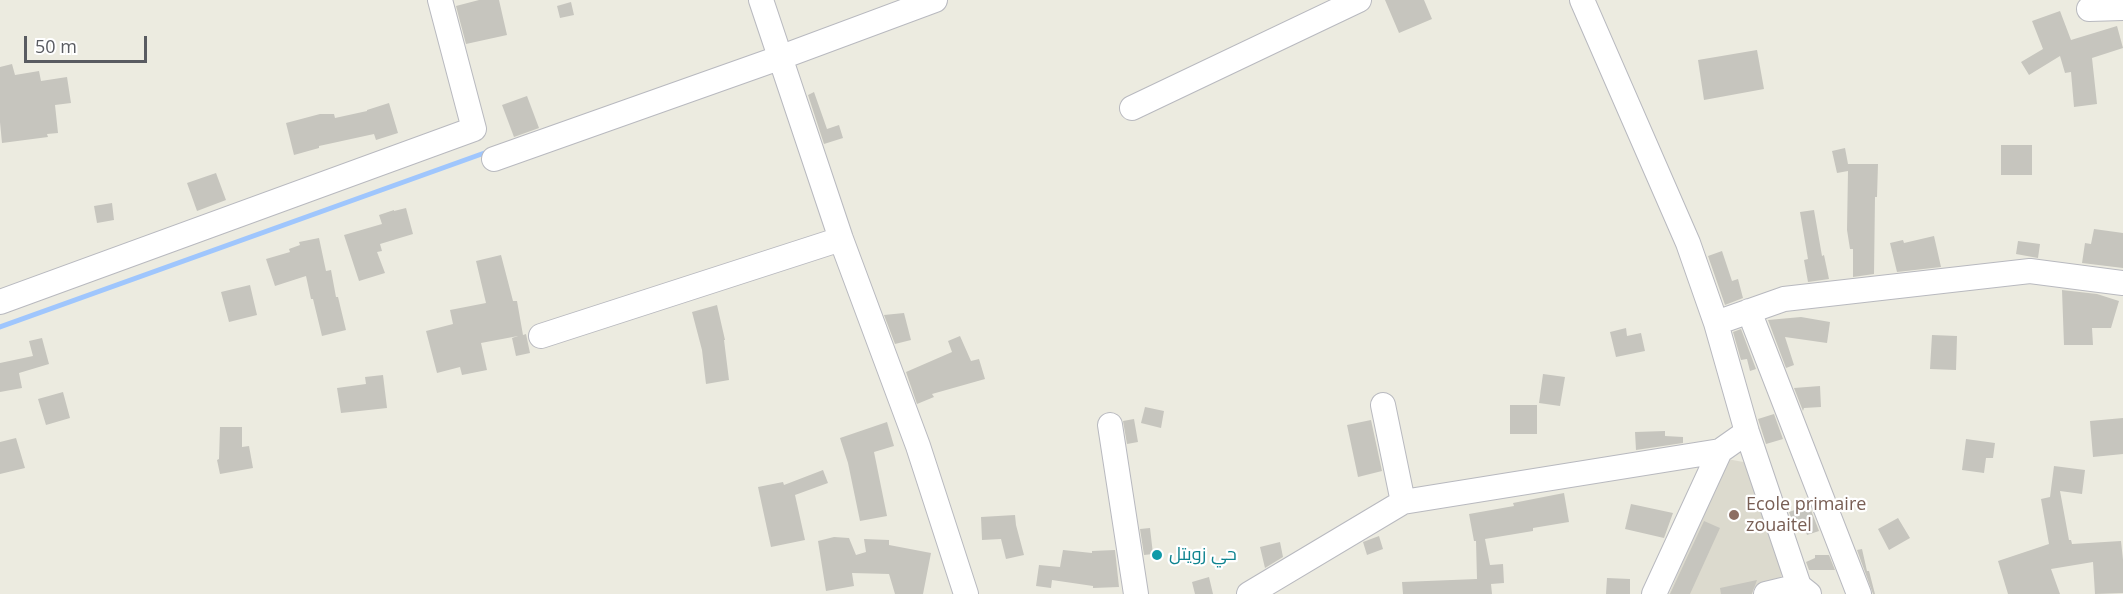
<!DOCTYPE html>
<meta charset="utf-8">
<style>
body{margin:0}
#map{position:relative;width:2123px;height:594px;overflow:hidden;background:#ecebe0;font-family:"Open Sans",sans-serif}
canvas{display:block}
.scale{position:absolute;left:24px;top:36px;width:123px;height:27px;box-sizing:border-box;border:3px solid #595b61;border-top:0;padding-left:8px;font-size:18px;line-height:21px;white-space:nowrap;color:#595b61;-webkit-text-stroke:4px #fff;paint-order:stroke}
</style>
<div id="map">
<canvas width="2123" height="594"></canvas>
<div class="scale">50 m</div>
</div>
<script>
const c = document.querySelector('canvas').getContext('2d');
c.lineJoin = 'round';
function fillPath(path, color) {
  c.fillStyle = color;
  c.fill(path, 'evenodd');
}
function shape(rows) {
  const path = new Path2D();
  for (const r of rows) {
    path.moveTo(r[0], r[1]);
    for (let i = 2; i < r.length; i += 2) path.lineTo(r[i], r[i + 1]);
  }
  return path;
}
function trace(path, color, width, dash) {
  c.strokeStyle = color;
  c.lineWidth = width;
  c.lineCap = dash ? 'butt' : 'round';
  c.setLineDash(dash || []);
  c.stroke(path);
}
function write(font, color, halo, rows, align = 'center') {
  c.font = font + ' "Open Sans",Cairo,sans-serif';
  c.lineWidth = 4.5;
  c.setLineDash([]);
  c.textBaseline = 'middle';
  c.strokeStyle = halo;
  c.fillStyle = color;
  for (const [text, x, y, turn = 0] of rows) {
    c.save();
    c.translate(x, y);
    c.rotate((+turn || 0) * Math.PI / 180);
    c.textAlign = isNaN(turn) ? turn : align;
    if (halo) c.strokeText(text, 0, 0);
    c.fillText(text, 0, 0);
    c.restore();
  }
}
const education = shape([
 [1727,459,1749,463,1782,567,1781,582,1729,594,1669,594]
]);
const stream = shape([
 [0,327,490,151]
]);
const building = shape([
 [479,0,499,0,507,35,466,44,456,6],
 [1385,0,1424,0,1432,19,1399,33],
 [571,2,574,15,560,18,557,6],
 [2060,11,2071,40,2117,26,2123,48,2092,58,2097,104,2074,107,2071,72,2065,73,2060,56,2029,75,2021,62,2043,49,2032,21],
 [1757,50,1764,89,1704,100,1698,60],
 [12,64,15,75,39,71,41,81,67,77,71,103,55,105,58,133,47,134,48,137,2,143,0,122,0,67],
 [814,92,827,129,839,125,843,138,824,144,808,95],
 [527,96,539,128,514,137,502,105],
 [389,103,398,133,376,140,374,134,319,146,319,148,294,155,286,123,320,114,334,114,335,118,367,111,367,110],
 [2001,145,2032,145,2032,175,2001,175],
 [1845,148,1848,164,1878,164,1877,197,1875,197,1874,274,1853,277,1853,249,1850,249,1847,230,1848,171,1837,173,1832,151],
 [216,173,226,200,197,211,187,183],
 [112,203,114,220,97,223,94,206],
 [406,208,413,234,380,244,382,251,377,252,385,273,359,281,344,235,382,224,379,215,394,210,394,211],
 [1814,210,1822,256,1824,255,1829,279,1808,282,1804,260,1808,259,1800,212],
 [2094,229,2123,233,2123,268,2082,263,2085,243,2091,244],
 [1934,236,1941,267,1897,272,1890,243,1903,240,1904,243],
 [319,238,326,271,331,270,336,297,338,297,346,330,322,336,313,299,311,299,306,276,275,286,266,259,290,252,289,249,300,245,299,242],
 [2018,241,2040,244,2038,258,2016,254],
 [1722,251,1732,281,1738,279,1743,298,1725,305,1708,256],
 [501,255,513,301,517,301,523,335,526,334,530,353,516,356,512,338,518,336,481,343,487,370,462,375,460,367,437,373,426,331,453,324,450,310,486,303,476,261],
 [250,285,257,315,229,322,221,292],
 [2062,290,2097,294,2119,301,2111,328,2092,328,2093,345,2064,345],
 [717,305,725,340,724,340,729,380,706,384,702,350,692,312],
 [904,313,911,340,895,344,884,315],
 [1801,317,1830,322,1827,343,1785,337,1794,365,1786,368,1768,320],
 [1626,328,1627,336,1641,333,1645,351,1616,357,1610,332],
 [1741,329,1756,369,1750,371,1747,359,1741,360,1733,332],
 [1932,335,1957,336,1956,370,1930,369],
 [960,336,971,361,979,359,985,379,932,394,934,397,917,404,906,372,952,352,948,341],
 [42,338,49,364,19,373,22,388,0,392,0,363,33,356,29,341],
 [1543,374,1565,377,1560,406,1539,403],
 [383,375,387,408,341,413,337,388,366,384,365,377],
 [1820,386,1821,407,1804,408,1803,411,1794,388],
 [63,392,70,418,46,425,38,399],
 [1510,405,1537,405,1537,434,1510,434],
 [1145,407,1164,411,1161,428,1141,423],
 [1774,414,1783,439,1766,444,1758,419],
 [2123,418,2123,454,2093,457,2090,421],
 [1134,419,1138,442,1127,444,1123,421],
 [1371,420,1382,471,1358,477,1347,425],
 [887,422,894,446,874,452,887,516,860,521,848,463,840,438],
 [220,427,242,427,242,447,249,446,253,468,220,474,217,460,219,459],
 [1665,431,1665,436,1683,437,1683,443,1636,450,1635,432],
 [16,438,25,468,0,474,0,442],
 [1966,439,1995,443,1993,458,1986,458,1984,473,1962,470],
 [2054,466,2085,470,2082,494,2060,491,2069,540,2071,540,2072,544,2121,541,2123,560,2123,593,2095,594,2093,562,2051,569,2060,594,2008,594,1998,561,2049,544,2041,499,2050,497],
 [823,470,828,483,795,495,805,540,771,547,758,487,783,482,784,485],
 [1564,493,1569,522,1533,528,1533,531,1485,539,1490,565,1503,564,1504,583,1491,584,1492,594,1403,594,1402,582,1477,579,1476,541,1474,541,1469,514,1514,506,1513,503],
 [1631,504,1673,513,1664,538,1625,529],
 [1809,505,1819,531,1807,535,1803,523,1794,526,1789,512],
 [1015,515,1016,525,1024,555,1006,559,1001,539,982,540,981,517],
 [1898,518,1910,538,1889,550,1878,529],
 [1704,521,1720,528,1690,594,1670,594],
 [1150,528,1153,554,1144,555,1140,529],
 [1379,536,1383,549,1367,555,1363,542],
 [834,537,849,538,856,555,866,552,864,539,889,540,889,545,931,553,923,594,895,594,889,574,852,573,854,586,826,591,818,541],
 [1280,542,1283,557,1265,568,1260,547],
 [1862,549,1867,571,1869,571,1875,594,1873,594,1857,550],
 [1063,550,1092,553,1092,551,1115,550,1119,587,1093,588,1093,586,1052,580,1051,588,1036,586,1039,565,1060,567],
 [1815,555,1829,555,1835,570,1809,570,1806,562,1815,558],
 [1209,577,1213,594,1195,594,1192,582],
 [1607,578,1630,579,1630,594,1606,594],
 [1757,580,1752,594,1721,594,1720,588]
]);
const minor = shape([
 [761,0,841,239,918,446,966,594],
 [1582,0,1688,243,1716,323,1747,432,1799,586,1809,594],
 [2089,9,2123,8],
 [1132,108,1359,0],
 [494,159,779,58,935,0],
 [0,302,474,129,440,0],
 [1749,311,1859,594],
 [1716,323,1784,299,2030,271,2123,283],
 [541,336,841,239],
 [1383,405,1403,502],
 [1110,425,1136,594],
 [1249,594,1403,502,1720,451,1747,432],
 [1654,594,1720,451],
 [1766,594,1799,586]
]);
const markers = [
 [1734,515,6,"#8d6e63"],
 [1157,555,6,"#0f9aa8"]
];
const educationNames = [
 ["Ecole primaire",1746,505],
 ["zouaitel",1746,526]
];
const cultureNames = [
 ["حي زويتل",1169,555]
];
fillPath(education, '#dcdace');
trace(stream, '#9fc6fd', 5);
fillPath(building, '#c6c5be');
trace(minor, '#b8b9bf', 26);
trace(minor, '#fff', 24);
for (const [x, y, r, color] of markers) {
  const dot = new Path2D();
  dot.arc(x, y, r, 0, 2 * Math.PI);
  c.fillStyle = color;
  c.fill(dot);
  trace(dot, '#fff', 2);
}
write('18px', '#785e54', '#fff', educationNames, 'left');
write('18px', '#0d838f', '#fff', cultureNames, 'left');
</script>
